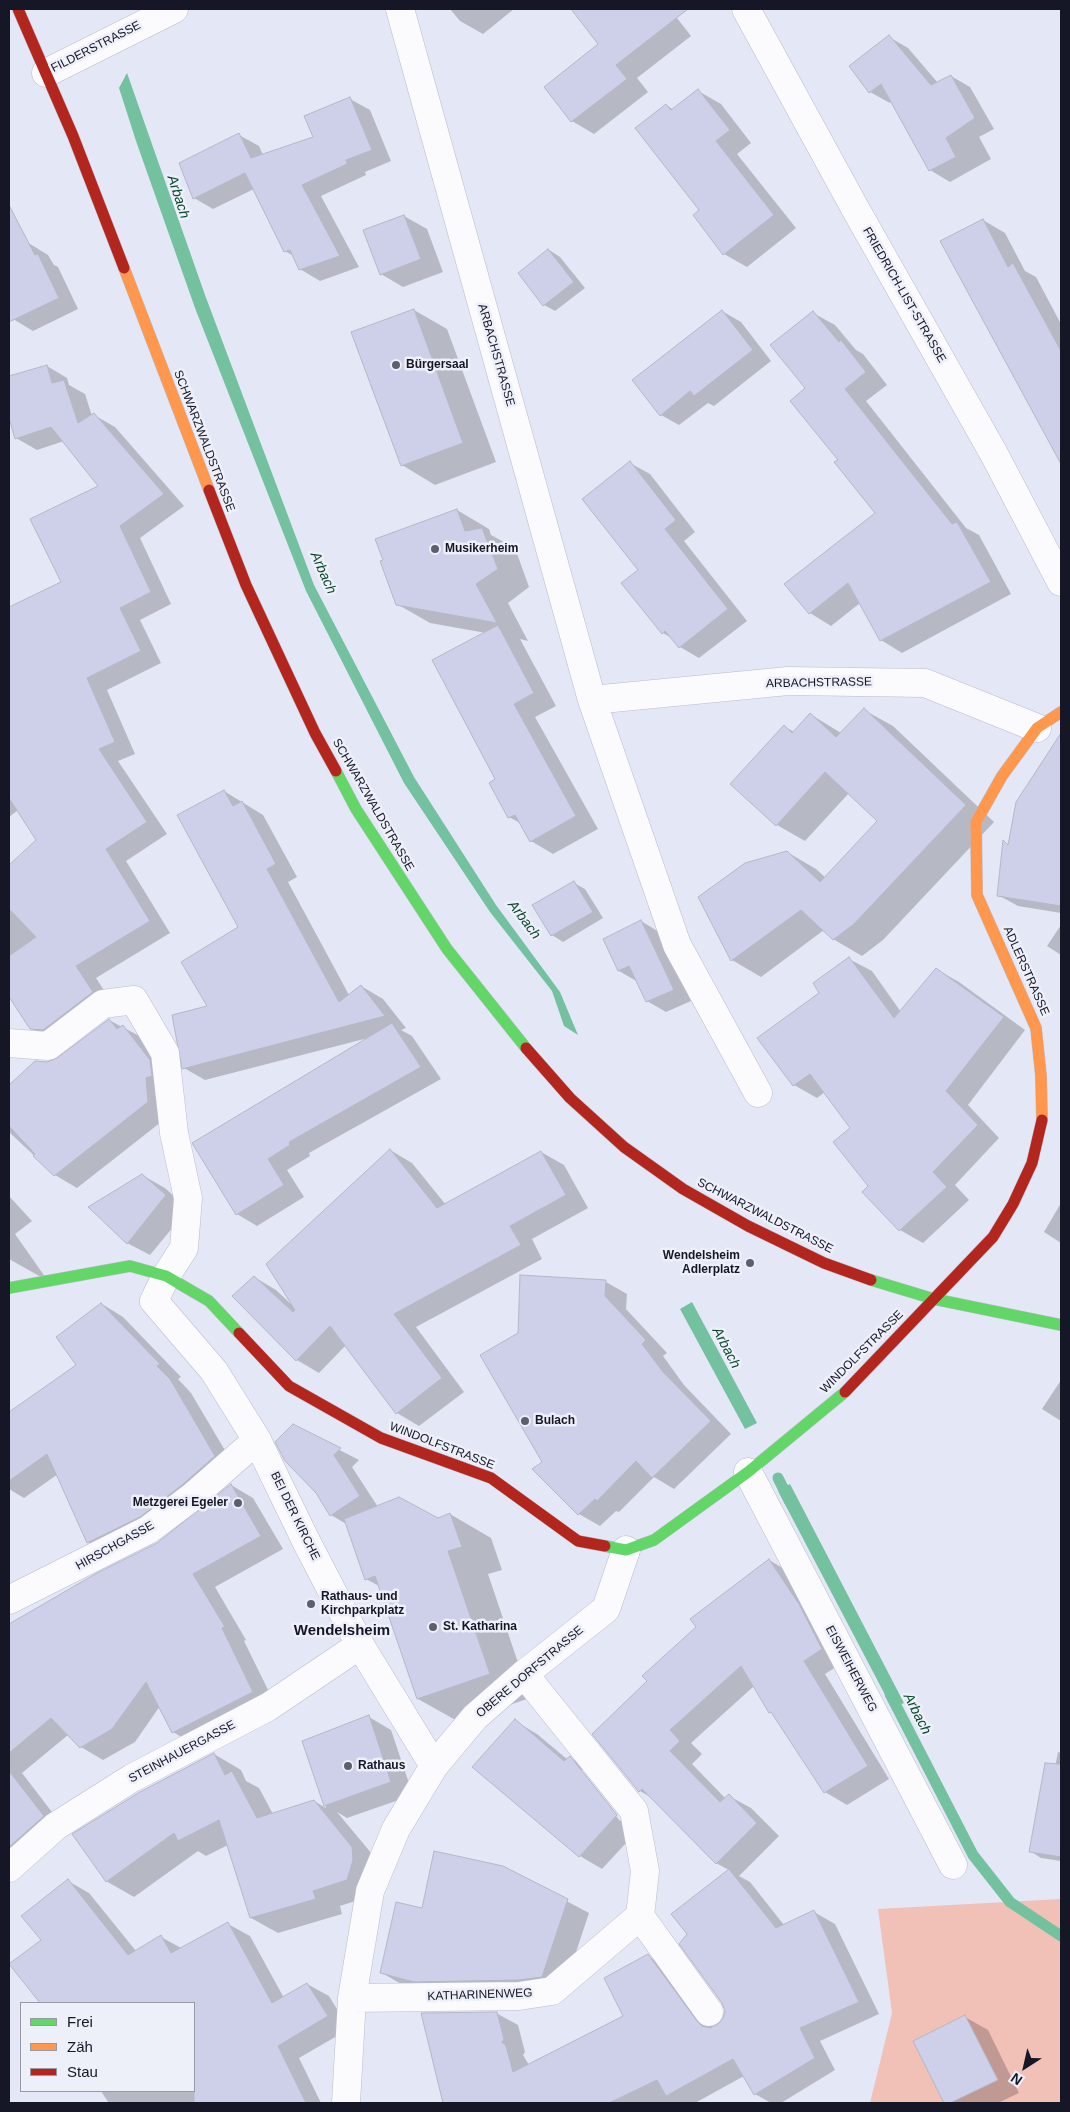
<!DOCTYPE html>
<meta charset="utf-8">
<style>
body{margin:0}
#map{position:relative;width:1070px;height:2112px;overflow:hidden;background:#e4e7f6;font-family:Arial,sans-serif}
canvas{display:block}
.frame{position:absolute;inset:0;border:10px solid #151626;pointer-events:none}
.legend{position:absolute;left:20px;top:2002px;width:175px;height:90px;box-sizing:border-box;background:#eef0f9;border:1px solid #9799a5;margin:0;padding:6px 9px;list-style:none;font-size:15px;color:#151626}
.legend li{display:flex;align-items:center;gap:10px;height:25px}
.legend b{width:25px;border:1px solid #9799a5}
.north{position:absolute;left:1000px;top:2042px;width:50px;height:50px;-webkit-text-stroke:4px #eef0f9;paint-order:stroke;rotate:215deg;font-size:14px;font-weight:700;line-height:20px;text-align:center;color:#151626}
.north::after{content:'';display:block;margin:auto;width:18px;height:22px;background:#151626;clip-path:polygon(50% 0,100% 100%,50% 72%,0 100%)}
</style>
<div id="map">
<canvas width="1070" height="2112"></canvas>
<div class="frame"></div>
<ul class="legend">
<li><b style="height:6px;background:#63d668"></b>Frei</li>
<li><b style="height:6px;background:#ff974d"></b>Zäh</li>
<li><b style="height:6px;background:#b3261e"></b>Stau</li>
</ul>
<div class="north">N</div>
</div>
<script>
const c = document.querySelector('canvas').getContext('2d');
c.lineJoin = 'round';
function fillPath(path, color) {
  c.fillStyle = color;
  c.fill(path, 'evenodd');
}
function shape(rows) {
  const path = new Path2D();
  for (const r of rows) {
    path.moveTo(r[0], r[1]);
    for (let i = 2; i < r.length; i += 2) path.lineTo(r[i], r[i + 1]);
  }
  return path;
}
function trace(path, color, width, dash) {
  c.strokeStyle = color;
  c.lineWidth = width;
  c.lineCap = dash ? 'butt' : 'round';
  c.setLineDash(dash || []);
  c.stroke(path);
}
function write(font, color, halo, rows, align = 'center') {
  c.font = font + ' Arial,sans-serif';
  c.lineWidth = 5;
  c.setLineDash([]);
  c.textBaseline = 'middle';
  c.strokeStyle = halo;
  c.fillStyle = color;
  for (const [text, x, y, turn = 0] of rows) {
    c.save();
    c.translate(x, y);
    c.rotate((+turn || 0) * Math.PI / 180);
    c.textAlign = isNaN(turn) ? turn : align;
    if (halo) c.strokeText(text, 0, 0);
    c.fillText(text, 0, 0);
    c.restore();
  }
}
const green = shape([
 [1061,1899,1061,2103,870,2103,892,2013,878,1909]
]);
const water = shape([
 [127,73,205,295,314,585,414,777,496,905,560,992,578,1035,564,1026,552,991,490,912,404,783,306,591,195,308,136,141,119,88],
 [692,1302,757,1423,745,1429,680,1309],
 [790,1484,904,1703,892,1708,778,1491]
]);
const shadow = shape([
 [450,9,514,9,483,34,460,21],
 [598,9,670,9,691,36,637,78,648,92,594,134,572,121,600,44,582,21],
 [889,37,908,48,938,83,951,76,970,87,994,129,979,137,991,159,950,182,930,170,892,101,890,103,870,92],
 [698,91,721,104,751,143,737,154,796,228,747,267,724,254,701,210,666,105,674,110],
 [350,99,370,110,391,161,365,172,366,175,321,196,359,267,320,281,300,269,295,257,285,251,254,189,213,209,194,198,239,135,259,146,263,155,314,138],
 [404,216,427,229,443,272,403,287,381,274],
 [983,220,1005,233,1025,271,1036,277,1061,324,1061,461,942,242],
 [9,231,48,255,54,265,58,267,78,309,33,331,13,319,9,311],
 [549,250,560,257,585,288,555,311,544,305],
 [414,310,447,329,496,462,435,485,402,465],
 [722,311,741,322,771,361,714,406,708,403,679,425,661,415],
 [813,313,835,325,856,350,863,354,887,385,866,401,966,528,979,535,1011,594,902,653,881,640,860,603,831,626,810,613,877,514,839,460,807,389],
 [47,366,67,378,69,385,85,394,92,416,94,415,115,427,184,506,140,538,171,604,140,620,161,663,107,690,135,754,118,761,167,834,126,861,170,933,96,978,113,1004,52,1040,31,1028,9,995,9,867,37,840,18,810,9,817,9,737,24,730,49,705,9,609,62,582,100,486,64,441,37,450,16,438,9,412,9,377],
 [630,463,650,474,695,532,684,541,747,621,699,658,680,647,673,639,663,633,640,570],
 [457,510,489,529,491,535,515,548,529,587,508,603,528,641,520,639,556,706,535,717,598,829,553,854,531,841,522,824,509,817,497,780,486,633,430,623,397,604],
 [864,710,893,726,994,822,883,940,862,956,833,939,824,930,761,977,732,960,700,897,787,852,816,869,826,878,879,821,849,793,805,841,777,825,784,726,794,732,810,714,841,733],
 [1047,757,1061,766,1061,913,1018,906,998,895,1004,842,1010,845],
 [224,791,263,815,297,877,288,882,349,995,361,986,383,999,406,1028,401,1030,412,1036,441,1079,309,1153,310,1156,287,1170,304,1197,257,1226,237,1214,194,1143,368,1038,205,1080,184,1068,240,928],
 [574,883,585,889,603,918,563,942,552,935],
 [641,921,659,932,691,1001,666,1012,647,1001,638,982,619,971,605,940],
 [1061,925,1061,955,1047,946],
 [849,959,872,971,901,1012,936,969,959,982,1025,1030,968,1105,999,1138,955,1185,969,1200,923,1243,900,1230,864,1192,870,1186,851,1128,825,1092,817,1098,794,1085,820,993],
 [109,1020,145,1039,172,1074,170,1115,77,1188,55,1175,9,1132,9,1087,35,1062,48,1063,58,1060],
 [390,1150,412,1163,446,1205,541,1152,564,1165,588,1208,532,1239,542,1259,416,1327,464,1392,419,1426,397,1413,346,1345,319,1373,297,1360,254,1277,276,1290,292,1305],
 [142,1175,165,1188,188,1209,150,1255,127,1243],
 [9,1196,32,1221,15,1234,48,1281,9,1259],
 [1061,1203,1061,1243,1044,1232],
 [606,1282,627,1294,626,1309,667,1353,663,1356,684,1385,731,1434,674,1489,654,1477,619,1512,616,1511,600,1526,579,1514,544,1462],
 [102,1304,123,1317,181,1377,178,1379,191,1393,236,1469,110,1555,88,1542,58,1474,24,1498,9,1489,9,1413,78,1365],
 [1061,1380,1061,1421,1042,1409],
 [293,1426,359,1460,352,1467,378,1507,438,1519,450,1514,491,1538,502,1570,488,1574,530,1698,459,1722,418,1699,381,1587,366,1579,348,1525,331,1515,317,1493],
 [231,1485,253,1498,283,1549,215,1587,246,1640,244,1641,275,1704,195,1745,173,1732,160,1706,135,1742,103,1760,81,1747,68,1735,22,1773,65,1829,9,1880,9,1626,98,1574,156,1545],
 [769,1560,791,1573,844,1662,825,1674,889,1779,847,1805,825,1792,754,1686,691,1743,702,1754,692,1764,726,1799,729,1796,751,1808,779,1836,739,1876,750,1882,784,1925,814,1912,835,1924,879,2014,820,2041,835,2070,781,2103,771,2103,755,2094,744,2076,695,2103,443,2103,423,2014,496,2013,518,2025,525,2052,523,2055,529,2065,625,2016,648,1956,669,1968,713,2028,718,2026,725,2018,729,1870,716,1863,654,1799,640,1791,594,1734],
 [369,1717,391,1730,413,1795,347,1818,337,1812,377,1860,374,1895,340,1906,342,1914,278,1933,251,1918,228,1845,206,1856,198,1851,134,1897,106,1881,214,1754,241,1770,246,1781,259,1788,273,1814,314,1801,326,1808,304,1742],
 [515,1721,537,1734,568,1760,570,1758,592,1770,639,1829,602,1869,580,1856],
 [580,1770,583,1770,622,1819,620,1821],
 [1058,1752,1061,1753,1061,1803,1049,1797],
 [1037,1815,1061,1820,1061,1861,1041,1858,1030,1851],
 [502,1867,589,1913,564,1988,403,1985,382,1973,423,1909],
 [68,1881,89,1893,136,1951,161,1937,183,1949,228,1924,250,1936,284,1998,307,1984,329,1996,349,2029,299,2058,321,2103,106,2103,108,2102,101,2091,194,2091,194,2003,41,2003,11,1964,42,1940],
 [965,2017,988,2030,1019,2093,998,2103,946,2103,915,2042]
]);
const stream = shape([
 [778,1478,790,1502],
 [890,1694,973,1855,1010,1902,1061,1936]
]);
const building = shape([
 [571,9,688,9,616,65,627,79,571,122,544,87,598,44,571,9],
 [889,35,931,85,951,75,975,118,946,138,956,157,929,171,881,84,869,93,849,66,889,35],
 [698,89,730,130,716,141,774,215,723,255,693,215,699,210,635,128,666,104,671,110,698,89],
 [350,97,372,150,346,160,347,164,302,185,340,256,299,270,290,250,284,252,245,173,193,199,179,163,239,133,251,158,313,137,304,116,350,97],
 [9,205,35,255,38,254,59,298,9,322,9,205],
 [404,215,421,259,380,275,363,230,404,215],
 [983,219,1008,267,1013,263,1061,351,1061,464,940,241,983,219],
 [548,249,574,282,543,306,518,273,548,249],
 [414,309,463,443,401,466,351,332,414,309],
 [722,310,753,350,694,396,690,391,660,416,632,380,722,310],
 [813,311,839,342,841,340,866,372,845,389,952,524,957,522,991,582,880,641,848,583,809,614,784,584,875,513,834,462,838,460,790,401,805,388,770,345,813,311],
 [47,365,52,383,64,380,78,423,94,413,164,494,120,526,151,592,120,608,141,651,87,678,115,742,99,749,147,822,106,849,150,921,76,966,93,992,43,1030,30,1029,9,997,9,956,36,937,9,909,9,865,36,840,9,798,9,607,61,582,30,519,98,486,51,427,15,439,9,418,9,376,47,365],
 [630,461,676,520,665,529,728,609,679,648,665,631,662,634,621,583,638,570,582,499,630,461],
 [457,509,465,531,482,528,498,569,476,584,497,623,396,605,380,561,383,560,375,539,457,509],
 [498,625,534,693,514,704,576,816,530,842,515,815,508,818,489,783,495,779,432,660,498,625],
 [864,708,966,805,854,924,833,940,801,910,731,961,698,897,745,863,787,851,820,882,877,821,825,772,776,826,730,784,784,725,792,733,810,713,836,737,864,708],
 [1061,733,1061,906,997,896,1003,840,1008,845,1016,802,1061,733],
 [224,790,233,806,242,801,276,864,267,869,339,1002,361,985,385,1016,182,1069,172,1015,207,1006,181,962,238,927,177,815,224,790],
 [574,881,593,912,551,936,532,905,574,881],
 [641,920,674,990,646,1002,629,966,618,971,603,939,641,920],
 [849,957,894,1018,936,968,1004,1017,946,1091,978,1125,933,1172,947,1187,899,1231,862,1192,868,1186,833,1142,850,1128,810,1074,793,1086,757,1038,819,993,813,983,849,957],
 [109,1019,117,1029,123,1025,150,1060,152,1076,146,1078,148,1102,54,1176,33,1156,35,1154,9,1126,9,1085,35,1061,47,1062,57,1058,109,1019],
 [392,1023,421,1067,289,1142,290,1145,268,1159,284,1185,236,1215,192,1143,392,1023],
 [390,1149,437,1208,541,1151,566,1195,510,1226,521,1245,394,1314,442,1378,396,1414,330,1326,296,1361,232,1296,254,1276,293,1312,295,1310,266,1264,390,1149],
 [142,1174,166,1195,127,1244,88,1207,142,1174],
 [520,1275,606,1280,605,1296,646,1340,642,1344,663,1372,711,1421,652,1478,636,1461,597,1501,595,1499,578,1515,532,1469,542,1462,480,1355,518,1333,520,1275],
 [101,1303,160,1364,157,1366,170,1379,215,1456,182,1485,140,1517,87,1543,47,1454,9,1481,9,1412,76,1365,56,1337,101,1303],
 [293,1424,341,1448,334,1455,360,1496,330,1516,316,1493,285,1461,275,1442,293,1424],
 [231,1484,261,1536,193,1574,225,1627,222,1628,253,1692,172,1733,146,1682,112,1729,80,1748,51,1718,9,1753,9,1624,97,1573,157,1543,231,1484],
 [399,1497,438,1518,450,1513,462,1547,448,1551,490,1674,417,1699,375,1576,365,1580,344,1519,399,1497],
 [769,1559,799,1604,822,1649,804,1661,868,1766,824,1793,771,1712,769,1713,741,1666,670,1730,680,1741,670,1751,720,1802,729,1794,757,1823,716,1864,642,1789,639,1792,592,1734,647,1681,642,1676,696,1627,690,1619,769,1559],
 [369,1715,391,1782,324,1806,302,1741,369,1715],
 [515,1719,564,1761,570,1756,617,1815,579,1857,472,1767,515,1719],
 [214,1753,225,1775,232,1771,257,1818,314,1800,352,1847,353,1860,347,1880,313,1891,316,1899,250,1918,219,1820,178,1841,174,1833,106,1882,72,1834,140,1792,214,1753],
 [1045,1763,1061,1764,1061,1857,1029,1852,1045,1763],
 [9,1771,44,1816,9,1847,9,1771],
 [434,1851,503,1866,568,1899,542,1977,518,1980,414,1982,380,1973,396,1902,422,1908,434,1851],
 [729,1869,776,1928,814,1910,859,2002,800,2028,815,2058,754,2095,733,2059,666,2096,657,2080,609,2103,443,2103,421,2013,497,2012,504,2039,502,2042,506,2046,513,2072,623,2016,604,1978,648,1954,697,2021,702,2026,710,2028,718,2024,723,2018,725,2011,722,2003,679,1944,687,1934,671,1914,729,1869],
 [68,1879,128,1955,161,1935,171,1953,228,1922,272,2003,307,1983,328,2016,278,2046,306,2103,194,2103,194,2003,40,2003,9,1964,41,1940,21,1916,68,1879],
 [965,2015,998,2080,950,2103,944,2103,913,2041,965,2015]
]);
const street = shape([
 [400,9,592,700,677,945,758,1093],
 [746,9,856,210,994,454,1061,582],
 [46,73,174,9],
 [592,700,788,681,925,683,1037,728],
 [9,1043,48,1046,103,1004,134,1000,165,1053,174,1133,188,1198,184,1248,166,1276,154,1301,214,1371,257,1440,306,1541,360,1645,434,1766],
 [748,1472,953,1865],
 [9,1600,148,1530,192,1497,257,1440],
 [9,1868,56,1826,132,1778,268,1707,360,1645],
 [640,1916,709,2012],
 [352,1998,519,1996,552,1991,640,1916,645,1871,634,1811,524,1674],
 [346,2103,352,1998,370,1891,396,1829,434,1766,475,1717,524,1674,606,1609,626,1550]
]);
const fast = shape([
 [336,771,356,809,447,949,526,1048],
 [871,1280,934,1299,1061,1325],
 [9,1288,130,1266,166,1276,209,1301,239,1333],
 [605,1546,626,1550,654,1540,748,1472,845,1392]
]);
const slow = shape([
 [124,268,209,490],
 [1042,1120,1041,1076,1036,1028,977,895,976,822,1002,776,1037,728,1061,712]
]);
const jam = shape([
 [18,9,73,136,124,268],
 [209,490,246,585,315,733,336,771],
 [526,1048,570,1098,624,1147,683,1189,748,1226,824,1263,871,1280],
 [239,1333,289,1386,381,1438,491,1478,578,1541,605,1546],
 [845,1392,993,1237,1013,1204,1032,1163,1042,1120]
]);
const markers = [
 [396,365,5,"#5d5f6f"],
 [435,549,5,"#5d5f6f"],
 [750,1263,5,"#5d5f6f"],
 [525,1421,5,"#5d5f6f"],
 [238,1503,5,"#5d5f6f"],
 [311,1604,5,"#5d5f6f"],
 [433,1627,5,"#5d5f6f"],
 [348,1766,5,"#5d5f6f"]
];
const streetNames = [
 ["FILDERSTRASSE",96,47,-27],
 ["FRIEDRICH-LIST-STRASSE",904,295,60],
 ["ARBACHSTRASSE",496,355,74],
 ["SCHWARZWALDSTRASSE",204,441,69],
 ["ARBACHSTRASSE",819,683,-1],
 ["SCHWARZWALDSTRASSE",373,805,60],
 ["ADLERSTRASSE",1026,971,66],
 ["SCHWARZWALDSTRASSE",765,1216,27],
 ["WINDOLFSTRASSE",862,1352,-45],
 ["WINDOLFSTRASSE",442,1446,21],
 ["BEI DER KIRCHE",295,1516,64],
 ["HIRSCHGASSE",115,1546,-29],
 ["EISWEIHERWEG",851,1669,62],
 ["OBERE DORFSTRASSE",530,1672,-40],
 ["STEINHAUERGASSE",182,1752,-28],
 ["KATHARINENWEG",480,1995,-2]
];
const poiNames = [
 ["Bürgersaal",406,365],
 ["Musikerheim",445,549],
 ["Wendelsheim",740,1256,"right"],
 ["Adlerplatz",740,1270,"right"],
 ["Bulach",535,1421],
 ["Metzgerei Egeler",228,1503,"right"],
 ["Rathaus- und",321,1597],
 ["Kirchparkplatz",321,1611],
 ["St. Katharina",443,1627],
 ["Rathaus",358,1766]
];
const waterNames = [
 ["Arbach",178,197,72],
 ["Arbach",323,573,66],
 ["Arbach",524,920,53],
 ["Arbach",726,1348,62],
 ["Arbach",917,1714,63]
];
const quarterNames = [
 ["Wendelsheim",342,1631]
];
fillPath(green, '#f1c0b7');
fillPath(water, '#74c1a0');
fillPath(shadow, '#0003');
trace(stream, '#74c1a0', 11);
fillPath(building, '#cdd0e8');
trace(building, '#b4b7c6', 1);
trace(street, '#b9bcca', 29);
trace(fast, '#b9bcca', 12);
trace(slow, '#b9bcca', 12);
trace(jam, '#b9bcca', 12);
trace(street, '#fbfbfe', 28);
trace(fast, '#63d668', 11);
trace(slow, '#ff974d', 11);
trace(jam, '#b3261e', 11);
for (const [x, y, r, color] of markers) {
  const dot = new Path2D();
  dot.arc(x, y, r, 0, 2 * Math.PI);
  c.fillStyle = color;
  c.fill(dot);
  trace(dot, '#eef0f9', 2);
}
write('12px', '#151626', '#eef0f9', streetNames);
write('bold 12px', '#151626', '#eef0f9', poiNames, 'left');
write('italic 14px', '#0b482d', '#eef0f9', waterNames);
write('bold 15px', '#151626', '#eef0f9', quarterNames);
</script>
